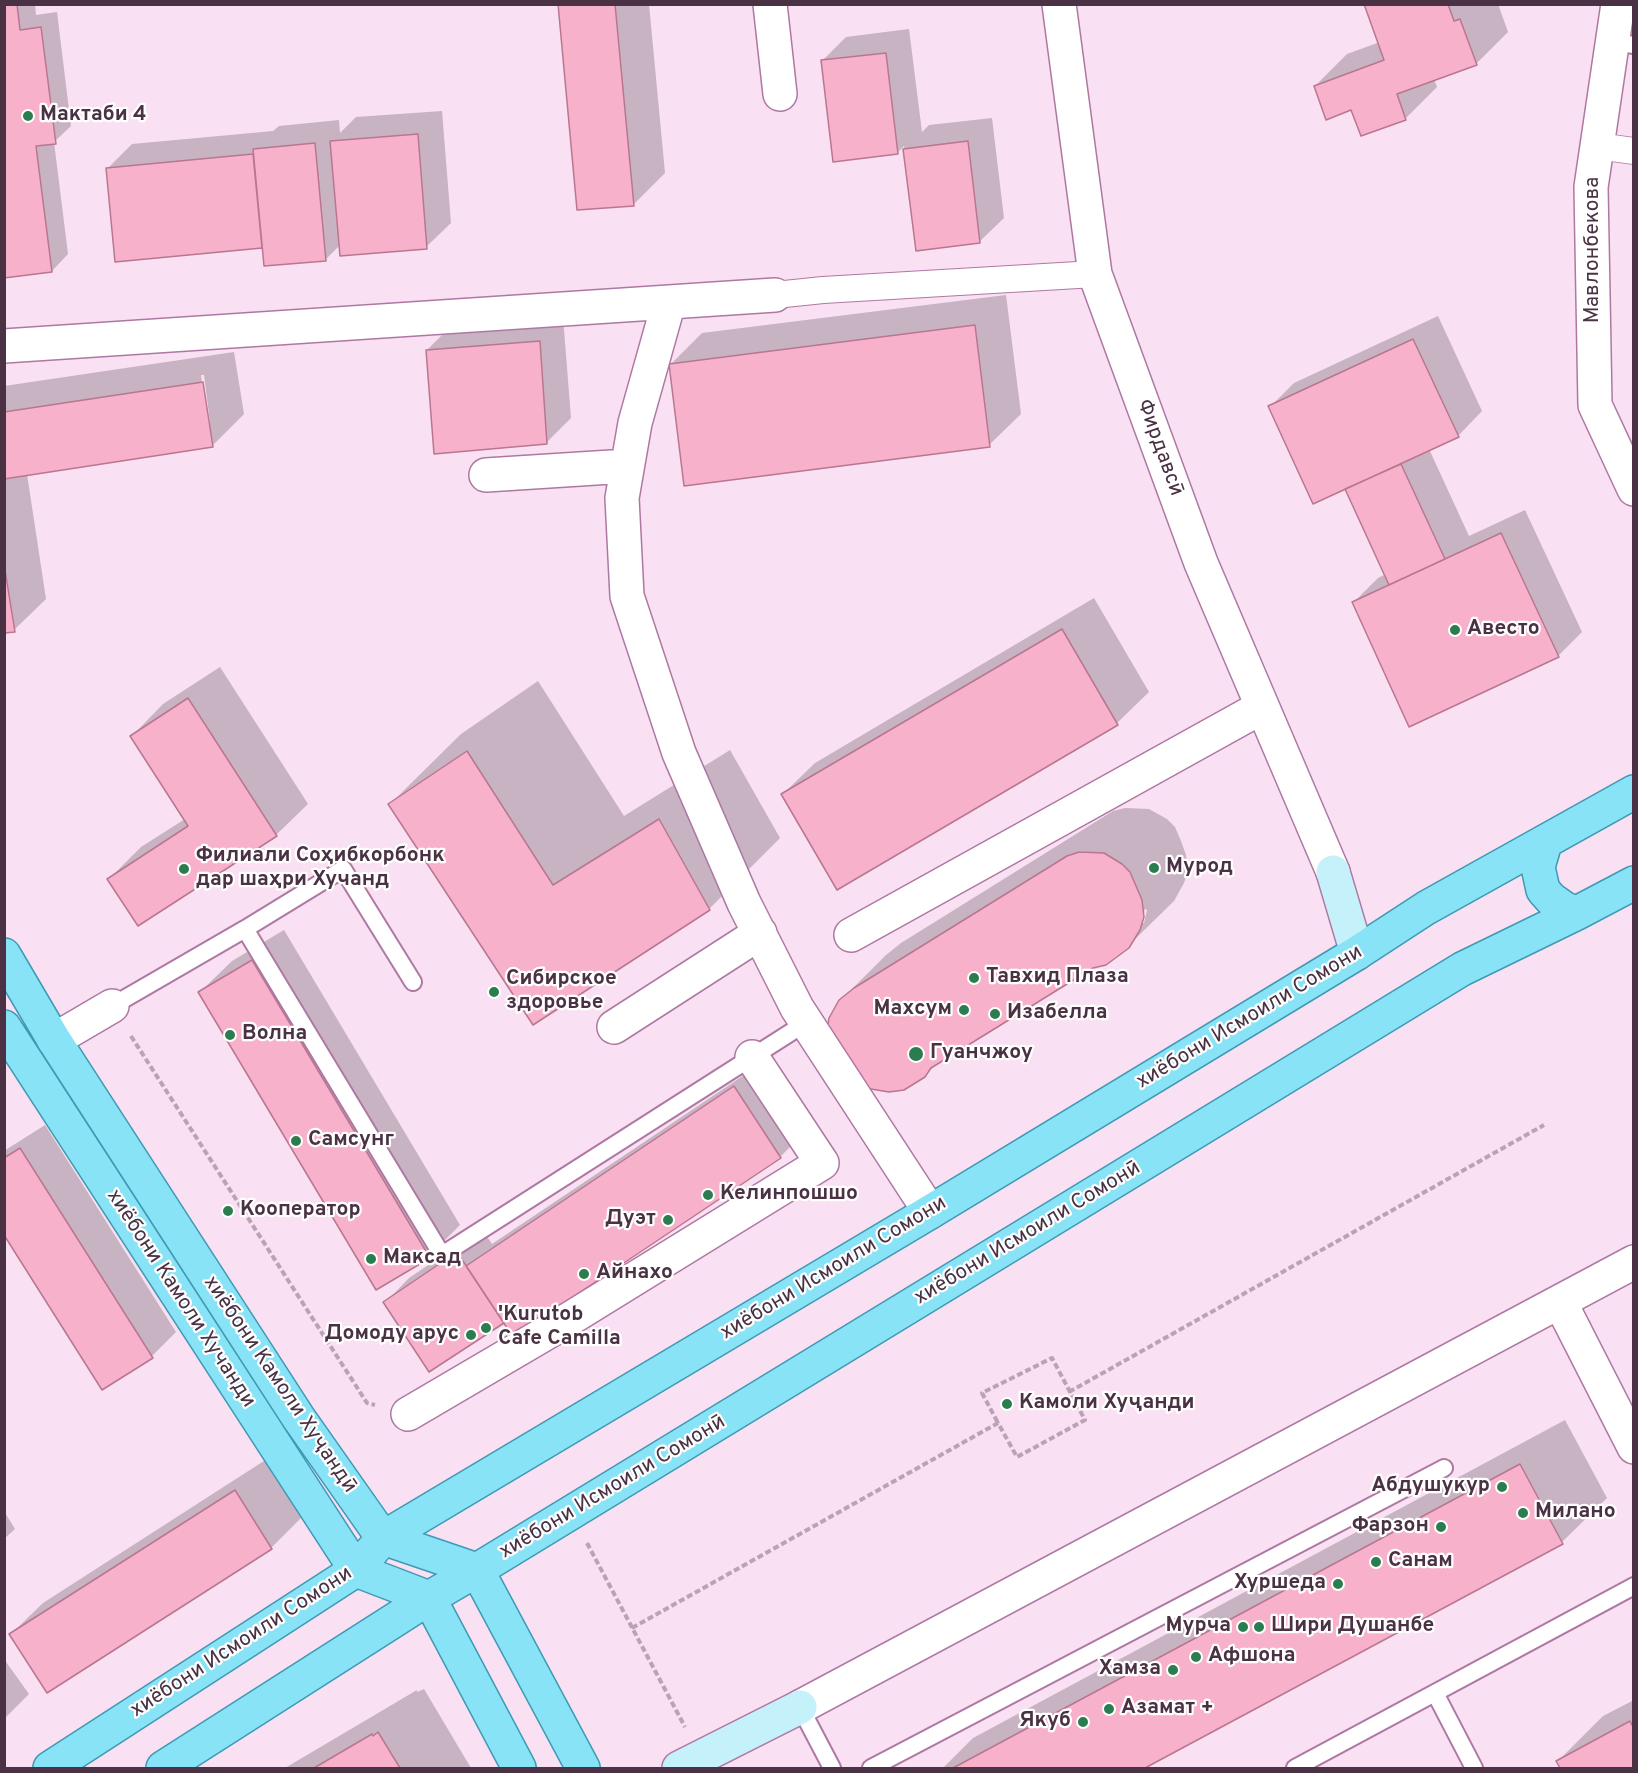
<!DOCTYPE html>
<meta charset="utf-8">
<style>
body{margin:0}
#map{position:relative;width:1638px;height:1773px;overflow:hidden;background:#f9e0f2;font-family:Overpass,sans-serif}
canvas{display:block}
.frame{position:absolute;inset:0;border:6px solid #4a3244;pointer-events:none}
</style>
<div id="map">
<canvas width="1638" height="1773"></canvas>
<div class="frame"></div>
</div>
<script>
const c = document.querySelector('canvas').getContext('2d');
c.lineJoin = 'round';
function fillPath(path, color) {
  c.fillStyle = color;
  c.fill(path, 'evenodd');
}
function shape(rows) {
  const path = new Path2D();
  for (const r of rows) {
    path.moveTo(r[0], r[1]);
    for (let i = 2; i < r.length; i += 2) path.lineTo(r[i], r[i + 1]);
  }
  return path;
}
function trace(path, color, width, dash) {
  c.strokeStyle = color;
  c.lineWidth = width;
  c.lineCap = dash ? 'butt' : 'round';
  c.setLineDash(dash || []);
  c.stroke(path);
}
function write(font, color, halo, rows, align = 'center') {
  c.font = font + ' Overpass,sans-serif';
  c.lineWidth = 4.5;
  c.setLineDash([]);
  c.textBaseline = 'middle';
  c.strokeStyle = halo;
  c.fillStyle = color;
  for (const [text, x, y, turn = 0] of rows) {
    c.save();
    c.translate(x, y);
    c.rotate((+turn || 0) * Math.PI / 180);
    c.textAlign = isNaN(turn) ? turn : align;
    if (halo) c.strokeText(text, 0, 0);
    c.fillText(text, 0, 0);
    c.restore();
  }
}
const shadow = shape([
 [4,4,35,4,36,15,57,12,71,126,54,142,68,254,52,271],
 [560,4,649,4,665,173,633,205],
 [1366,4,1498,4,1508,32,1476,64,1434,79,1437,87,1405,119,1352,108,1315,86,1347,54,1380,42],
 [909,29,922,132,929,125,992,118,1004,218,979,242,917,249,904,146,897,153,822,61,846,37],
 [442,111,451,223,426,247,340,245,325,260,263,247,116,260,108,168,132,144,273,131,279,126,339,120,340,133,356,117],
 [1006,295,1021,414,989,445,670,365,702,333],
 [1438,316,1482,411,1458,436,1429,449,1469,536,1525,510,1582,632,1558,656,1354,602,1378,578,1386,574,1346,487,1270,407,1294,383],
 [563,317,571,418,547,442,427,350,451,326],
 [234,352,244,414,212,446,27,474,46,599,14,630,4,632,4,386],
 [201,375,204,375,210,422,207,422],
 [1094,598,1149,692,1117,723,837,888,783,794,815,763],
 [220,667,308,804,276,835,109,879,141,847,185,819,132,736,163,704],
 [538,681,624,816,730,750,780,838,709,909,534,1023,390,804,461,734],
 [1125,808,1149,809,1167,819,1175,827,1181,841,1186,855,1188,871,1184,883,1174,901,1128,946,936,1064,924,1076,840,1001,886,955,901,943,1113,811],
 [1145,909,1147,910,1144,923,1140,923],
 [284,930,460,1225,429,1256,200,992,232,961],
 [750,1071,796,1141,780,1157,504,1321,385,1303,409,1278,482,1229,492,1244],
 [45,1125,176,1332,152,1356,103,1388,4,1233,4,1151],
 [1565,1420,1607,1498,1562,1542,1142,1768,943,1768,973,1738],
 [267,1459,303,1516,271,1548,47,1691,11,1634,43,1603],
 [4,1511,15,1529,4,1539],
 [4,1659,29,1694,4,1719],
 [424,1689,471,1768,285,1768,417,1690,417,1692],
 [1634,1700,1634,1768,1562,1768,1558,1761,1603,1716]
]);
const building = shape([
 [4,4,17,4,20,30,41,27,56,144,36,146,52,272,4,278,4,4],
 [558,4,615,4,634,206,577,210,558,4],
 [1364,4,1448,4,1454,21,1460,19,1477,65,1397,94,1406,120,1361,136,1351,110,1326,120,1314,86,1384,60,1364,4],
 [886,53,898,154,833,162,821,60,886,53],
 [418,134,427,249,340,256,330,141,418,134],
 [968,141,980,243,916,251,903,149,968,141],
 [315,143,326,261,264,266,253,149,315,143],
 [253,154,262,248,115,262,106,168,253,154],
 [975,325,990,447,684,486,669,364,975,325],
 [1413,339,1459,437,1313,504,1268,406,1413,339],
 [540,341,547,444,434,454,426,350,540,341],
 [203,382,213,447,4,479,4,412,203,382],
 [1401,464,1445,559,1389,585,1345,489,1401,464],
 [1501,533,1559,657,1409,727,1352,602,1501,533],
 [4,564,15,632,4,633,4,564],
 [1062,629,1118,725,837,890,781,794,1062,629],
 [188,698,277,836,138,926,107,879,188,826,130,736,188,698],
 [467,751,553,885,659,819,710,910,533,1025,388,804,467,751],
 [1079,852,1104,853,1122,864,1130,872,1142,900,1144,917,1140,930,1129,948,1106,965,1093,968,931,1068,925,1077,904,1090,889,1092,859,1087,827,1031,829,1018,839,1000,854,988,1067,856,1079,852],
 [252,960,430,1258,376,1290,198,992,252,960],
 [734,1086,781,1158,513,1337,466,1266,734,1086],
 [20,1148,153,1358,102,1390,4,1235,4,1158,20,1148],
 [457,1252,504,1323,429,1372,383,1302,457,1252],
 [1520,1464,1563,1544,1145,1768,953,1768,1520,1464],
 [235,1490,272,1549,47,1693,9,1634,235,1490],
 [1630,1721,1634,1729,1634,1768,1560,1768,1556,1761,1630,1721],
 [378,1732,400,1768,314,1768,372,1734,373,1736,378,1732]
]);
const path = shape([
 [131,1036,367,1403,375,1405],
 [1069,1392,1544,1125],
 [587,1543,685,1727],
 [632,1628,998,1423,1017,1457,1085,1420,1052,1358,982,1393,998,1423]
]);
const service = shape([
 [1613,42,1634,45],
 [245,929,343,869,413,982],
 [112,1006,245,929,442,1255,807,1022],
 [1435,1693,1474,1768],
 [800,1707,832,1768],
 [871,1768,1444,1468],
 [1295,1768,1634,1586]
]);
const pedestrian = shape([
 [1597,146,1634,151],
 [775,295,823,290,1095,274]
]);
const minor = shape([
 [770,4,780,94],
 [669,302,635,423,622,498,627,596,679,753,744,903,797,1008,930,1212],
 [4,346,775,295],
 [486,475,627,466],
 [851,935,1262,707],
 [614,1027,760,933],
 [54,1040,112,1006],
 [408,1414,558,1326,822,1163,752,1057]
]);
const tertiary = shape([
 [1059,4,1095,274,1201,563,1333,872],
 [1618,4,1591,187,1595,405,1634,489],
 [1560,1302,1634,1447],
 [800,1707,1634,1262]
]);
const secondary = shape([
 [1333,872,1357,953],
 [679,1768,800,1707]
]);
const primary = shape([
 [1545,843,1538,867,1543,890,1551,899,1565,909,1577,913],
 [4,955,54,1040,298,1417,383,1538,477,1570,583,1768],
 [4,1027,356,1570],
 [356,1570,429,1598,519,1768],
 [50,1768,356,1570,383,1538,930,1212,1357,953,1426,908,1634,792],
 [163,1768,429,1598,477,1570,1462,969,1577,913,1634,883]
]);
const markers = [
 [28,116,6,"#2b7d4f"],
 [1455,630,6,"#2b7d4f"],
 [1154,868,6,"#2b7d4f"],
 [184,869,6,"#2b7d4f"],
 [974,978,6,"#2b7d4f"],
 [494,992,6,"#2b7d4f"],
 [964,1010,6,"#2b7d4f"],
 [995,1014,6,"#2b7d4f"],
 [230,1035,6,"#2b7d4f"],
 [916,1054,8,"#2b7d4f"],
 [296,1141,6,"#2b7d4f"],
 [708,1195,6,"#2b7d4f"],
 [228,1211,6,"#2b7d4f"],
 [668,1220,6,"#2b7d4f"],
 [371,1259,6,"#2b7d4f"],
 [584,1274,6,"#2b7d4f"],
 [486,1328,6,"#2b7d4f"],
 [471,1335,6,"#2b7d4f"],
 [1007,1404,6,"#2b7d4f"],
 [1502,1487,6,"#2b7d4f"],
 [1523,1513,6,"#2b7d4f"],
 [1441,1527,6,"#2b7d4f"],
 [1376,1562,6,"#2b7d4f"],
 [1338,1584,6,"#2b7d4f"],
 [1243,1627,6,"#2b7d4f"],
 [1259,1627,6,"#2b7d4f"],
 [1196,1657,6,"#2b7d4f"],
 [1173,1670,6,"#2b7d4f"],
 [1109,1709,6,"#2b7d4f"],
 [1083,1722,6,"#2b7d4f"]
];
const poiNames = [
 ["Мактаби 4",40,116],
 ["Авесто",1467,630],
 ["Филиали Соҳибкорбонк",196,857],
 ["дар шаҳри Хучанд",196,881],
 ["Мурод",1166,868],
 ["Тавхид Плаза",986,978],
 ["Сибирское",506,980],
 ["здоровье",506,1004],
 ["Махсум",952,1010,"right"],
 ["Изабелла",1007,1014],
 ["Волна",242,1035],
 ["Гуанчжоу",930,1054],
 ["Самсунг",308,1141],
 ["Келинпошшо",720,1195],
 ["Кооператор",240,1211],
 ["Дуэт",656,1220,"right"],
 ["Максад",383,1259],
 ["Айнахо",596,1274],
 ["'Kurutob",498,1316],
 ["Cafe Camilla",498,1340],
 ["Домоду арус",459,1335,"right"],
 ["Камоли Хуҷанди",1019,1404],
 ["Абдушукур",1490,1487,"right"],
 ["Милано",1535,1513],
 ["Фарзон",1429,1527,"right"],
 ["Санам",1388,1562],
 ["Хуршеда",1326,1584,"right"],
 ["Мурча",1231,1627,"right"],
 ["Шири Душанбе",1271,1627],
 ["Афшона",1208,1657],
 ["Хамза",1161,1670,"right"],
 ["Азамат +",1121,1709],
 ["Якуб",1071,1722,"right"]
];
const streetNames = [
 ["Мавлонбекова",1594,250,-90],
 ["Фирдавсӣ",1159,448,70],
 ["хиёбони Исмоили Сомони",1250,1018,-31],
 ["хиёбони Исмоили Сомонӣ",1028,1234,-31],
 ["хиёбони Исмоили Сомони",834,1269,-31],
 ["хиёбони Камоли Хучанди",180,1299,57],
 ["хиёбони Камоли Хуҷандӣ",279,1385,56],
 ["хиёбони Исмоили Сомонӣ",613,1488,-31],
 ["хиёбони Исмоили Сомони",242,1643,-33]
];
fillPath(shadow, '#0003');
fillPath(building, '#f8b1cb');
trace(building, '#b97690', 1.5);
trace(service, '#af78a3', 20);
trace(pedestrian, '#af78a3', 28);
trace(minor, '#af78a3', 36);
trace(tertiary, '#af78a3', 36);
trace(secondary, '#af78a3', 36);
trace(primary, '#3f99b4', 36);
trace(path, '#bba2b4', 4, [6, 3]);
trace(service, '#fff', 16);
trace(pedestrian, '#fff', 26);
trace(minor, '#fff', 33);
trace(tertiary, '#fff', 33);
trace(secondary, '#c4f1fa', 33);
trace(primary, '#88e3f6', 33);
for (const [x, y, r, color] of markers) {
  const dot = new Path2D();
  dot.arc(x, y, r, 0, 2 * Math.PI);
  c.fillStyle = color;
  c.fill(dot);
  trace(dot, '#fff', 2);
}
write('bold 21px', '#4a3244', '#fff', poiNames, 'left');
write('21px', '#4a3244', '#fff', streetNames);
</script>
